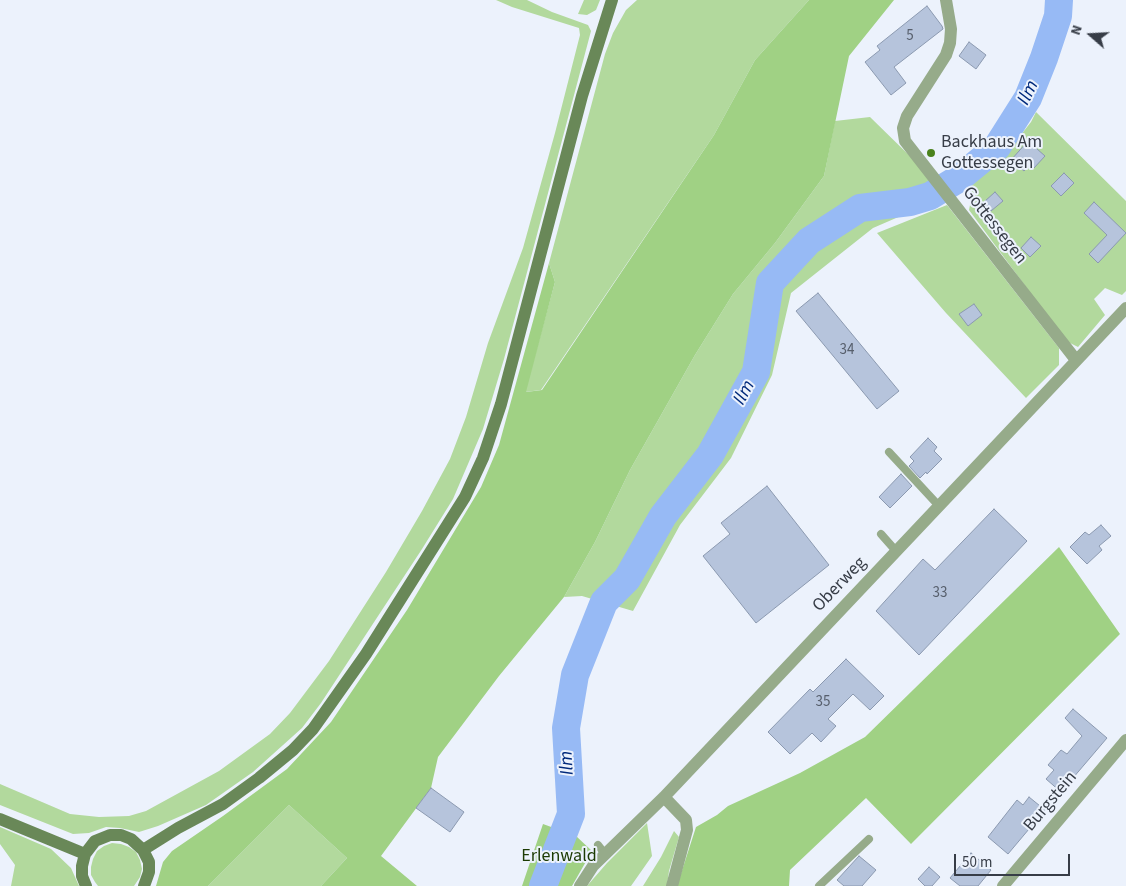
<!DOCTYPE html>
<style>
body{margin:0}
#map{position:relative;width:1126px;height:886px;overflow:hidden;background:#ecf2fc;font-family:"Source Sans 3",sans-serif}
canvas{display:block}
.north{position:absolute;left:1066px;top:10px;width:50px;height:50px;-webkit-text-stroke:4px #ecf2fc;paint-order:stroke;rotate:289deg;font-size:14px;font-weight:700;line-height:20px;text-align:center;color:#373d47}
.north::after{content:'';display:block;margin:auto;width:18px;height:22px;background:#373d47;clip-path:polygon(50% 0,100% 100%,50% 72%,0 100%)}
.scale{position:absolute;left:954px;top:854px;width:116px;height:22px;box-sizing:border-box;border:2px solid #373d47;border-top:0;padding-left:6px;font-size:15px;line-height:18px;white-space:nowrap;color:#373d47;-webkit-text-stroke:4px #ecf2fc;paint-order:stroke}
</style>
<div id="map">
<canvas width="1126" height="886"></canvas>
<div class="north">N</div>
<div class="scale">50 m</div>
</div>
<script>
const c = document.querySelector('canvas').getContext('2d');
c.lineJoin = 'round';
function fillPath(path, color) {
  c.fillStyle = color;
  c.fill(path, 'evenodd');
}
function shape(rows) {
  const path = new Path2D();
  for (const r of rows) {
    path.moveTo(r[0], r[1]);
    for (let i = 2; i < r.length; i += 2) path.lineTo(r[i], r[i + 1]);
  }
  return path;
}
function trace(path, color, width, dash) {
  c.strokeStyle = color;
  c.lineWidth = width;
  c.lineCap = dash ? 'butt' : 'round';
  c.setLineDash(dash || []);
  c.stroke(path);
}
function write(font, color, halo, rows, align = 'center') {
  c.font = font + ' "Source Sans 3",sans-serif';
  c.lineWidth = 4;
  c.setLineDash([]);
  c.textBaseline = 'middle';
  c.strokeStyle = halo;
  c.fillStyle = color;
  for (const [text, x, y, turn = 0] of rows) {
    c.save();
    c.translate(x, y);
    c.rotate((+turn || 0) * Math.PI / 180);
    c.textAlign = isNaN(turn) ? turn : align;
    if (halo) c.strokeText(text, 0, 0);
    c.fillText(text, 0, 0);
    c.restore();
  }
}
const green = shape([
 [496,0,527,0,552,12,588,25,591,31,504,359,483,429,453,499,422,549,321,703,302,728,253,772,206,805,158,826,139,832,120,828,106,827,89,833,73,834,0,805,0,784,70,814,99,817,129,816,146,811,219,771,270,734,290,713,329,661,386,572,422,511,450,459,466,417,488,343,523,248,555,133,580,35,579,28,512,7],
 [584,0,600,0,596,10,587,15,578,14],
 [637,0,809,0,755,60,714,135,541,390,525,392,555,282,549,263,605,54,613,33,626,10],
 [1036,112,1126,201,1126,291,1122,295,1105,288,1094,299,1105,315,1078,347,1066,341,969,210,970,205,977,198,967,186,998,164,1031,122],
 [870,117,916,162,933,186,928,187,940,199,873,228,791,293,772,375,731,458,680,525,633,611,582,596,564,597,595,542,630,470,695,355,733,294,775,243,824,176,835,121],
 [947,205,1059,348,1059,365,1026,398,946,313,877,233],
 [289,805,347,858,321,886,208,886],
 [647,823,652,856,631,886,587,886,607,863],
 [0,827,51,849,71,868,79,886,11,886,15,865,0,844],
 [674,831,679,837,669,871,667,886,643,886,661,857],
 [112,843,121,844,129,847,136,852,140,860,142,869,140,877,134,886,98,886,95,882,91,875,91,867,93,859,97,851,104,846]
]);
const forest = shape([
 [809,0,894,0,849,56,824,176,775,243,733,294,695,355,630,470,595,542,564,597,499,676,438,757,431,788,381,856,417,886,321,886,347,858,289,805,208,886,156,886,163,862,172,851,223,816,287,769,331,722,407,610,481,487,499,445,549,263,555,282,526,392,542,390,714,135,755,60],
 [1059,547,1120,634,911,844,866,798,790,870,789,886,677,886,696,827,717,815,728,806,800,773,865,737],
 [543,824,576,836,592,851,572,886,522,886]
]);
const river = shape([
 [543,886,571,814,566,728,575,675,604,602,627,579,663,516,710,455,756,372,770,283,809,241,860,208,910,202,930,196,958,179,997,147,1028,98,1044,58,1058,16,1059,0]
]);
const building = shape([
 [927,6,942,26,943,29,894,67,906,83,891,95,865,62,880,50,877,46,927,6],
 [969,42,986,55,976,69,959,56,969,42],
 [1028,141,1045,156,1034,168,1030,165,1024,171,1011,160,1028,141],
 [1064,173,1074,183,1061,196,1051,186,1064,173],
 [995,192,1003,201,991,211,984,202,995,192],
 [1094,202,1126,233,1098,263,1089,254,1107,235,1084,213,1094,202],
 [1031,237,1041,246,1030,257,1021,248,1031,237],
 [818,293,899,391,877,409,796,311,818,293],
 [974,304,982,315,968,326,959,314,974,304],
 [928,438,937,447,934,451,942,459,927,474,926,472,920,478,909,466,914,461,910,457,928,438],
 [901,474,912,486,890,508,879,497,901,474],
 [767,486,829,565,756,623,703,556,730,534,721,523,767,486],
 [994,509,1027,541,919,655,876,611,923,559,935,570,994,509],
 [1101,525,1111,536,1099,546,1102,550,1087,564,1070,547,1085,532,1089,535,1101,525],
 [846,659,884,696,870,710,853,694,828,719,836,726,821,742,812,733,790,754,768,732,810,689,813,692,846,659],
 [1073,709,1107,738,1061,792,1046,779,1054,770,1048,765,1061,750,1067,754,1082,736,1065,718,1073,709],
 [431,788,464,812,450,832,416,808,431,788],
 [1029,797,1045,810,1008,854,988,837,1017,800,1023,805,1029,797],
 [971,853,991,870,978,886,960,886,950,878,971,853],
 [859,856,876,870,862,886,844,886,837,880,859,856],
 [929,867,940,877,932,886,925,886,918,879,929,867]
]);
const lane = shape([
 [889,452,939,506],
 [881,534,896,551],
 [598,845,605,854],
 [819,886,869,839]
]);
const street = shape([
 [946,0,951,29,950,43,946,55,907,116,903,128,905,141,1076,360],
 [664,797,686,820,687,830,672,886],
 [580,886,593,866,664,797,1126,308],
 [1003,886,1126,740]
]);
const secondary = shape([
 [0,819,85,854],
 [143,850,178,828,223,804,259,778,293,750,313,729,366,654,465,497,483,458,501,404,582,96,612,0],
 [86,886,82,876,82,866,85,854,95,841,110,835,121,835,131,839,143,850,149,862,149,872,144,886]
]);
const markers = [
 [931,153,5,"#4a821c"]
];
const numberNames = [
 ["5",910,37],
 ["34",847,351],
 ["33",940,594],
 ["35",823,703]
];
const poiNames = [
 ["Backhaus Am",941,143],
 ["Gottessegen",941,164]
];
const streetNames = [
 ["Gottessegen",994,226,52],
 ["Oberweg",840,585,-46],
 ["Burgstein",1051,802,-50]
];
const parkNames = [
 ["Erlenwald",559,857]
];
const waterNames = [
 ["Ilm",1029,93,-64],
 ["Ilm",745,393,-61],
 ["Ilm",568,763,-93]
];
fillPath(green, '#b2d99d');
fillPath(forest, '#a0d184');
trace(river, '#97baf5', 28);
fillPath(building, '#b6c4dc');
trace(building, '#8b99b0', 1);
trace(lane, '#96ab8a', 8);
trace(street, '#96ab8a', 12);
trace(secondary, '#698858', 12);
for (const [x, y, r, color] of markers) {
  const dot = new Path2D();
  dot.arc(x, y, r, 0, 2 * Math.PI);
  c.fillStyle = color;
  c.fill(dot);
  trace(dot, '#ecf2fc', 2);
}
write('15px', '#575f6c', null, numberNames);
write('18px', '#373d47', '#ecf2fc', poiNames, 'left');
write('18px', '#373d47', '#ecf2fc', streetNames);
write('18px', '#1c3b03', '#ecf2fc', parkNames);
write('italic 19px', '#00297b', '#ecf2fc', waterNames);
</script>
